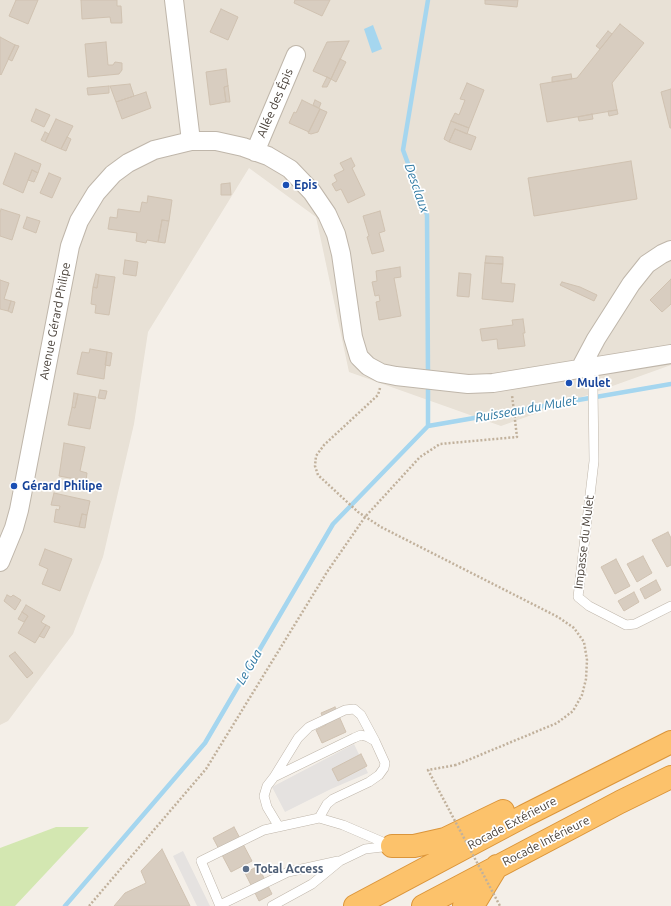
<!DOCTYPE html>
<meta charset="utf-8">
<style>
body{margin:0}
canvas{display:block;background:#f4efe8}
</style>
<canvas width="671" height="906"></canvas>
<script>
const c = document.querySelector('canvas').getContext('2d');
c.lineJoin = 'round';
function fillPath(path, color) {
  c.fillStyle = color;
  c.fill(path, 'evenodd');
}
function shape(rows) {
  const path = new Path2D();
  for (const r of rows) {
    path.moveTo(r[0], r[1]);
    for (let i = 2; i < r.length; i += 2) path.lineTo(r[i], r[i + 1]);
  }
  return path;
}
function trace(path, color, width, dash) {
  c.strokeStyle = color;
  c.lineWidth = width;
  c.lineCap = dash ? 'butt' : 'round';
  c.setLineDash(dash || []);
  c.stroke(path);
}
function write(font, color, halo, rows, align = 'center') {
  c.font = font + ' Ubuntu,sans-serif';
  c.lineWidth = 3.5;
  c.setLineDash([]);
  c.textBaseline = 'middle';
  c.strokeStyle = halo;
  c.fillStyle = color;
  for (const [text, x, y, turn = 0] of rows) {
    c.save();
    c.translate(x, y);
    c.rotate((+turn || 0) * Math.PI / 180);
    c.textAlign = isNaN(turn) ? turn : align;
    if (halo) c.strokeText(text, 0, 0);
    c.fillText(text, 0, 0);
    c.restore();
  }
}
const residential = shape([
 [0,0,671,0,671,365,501,426,349,372,316,217,249,168,148,332,134,424,103,557,73,634,8,721,0,725]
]);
const green = shape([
 [56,827,89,827,15,906,0,906,0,848]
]);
const parking = shape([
 [354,744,368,773,331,789,285,812,272,787],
 [183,851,210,906,197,906,173,856]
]);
const water = shape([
 [373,25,382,49,372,53,364,29]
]);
const stream = shape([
 [428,376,427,215,403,150,428,0],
 [428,384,428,426],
 [428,426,671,384],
 [65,906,205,743,333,524,428,426]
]);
const building = shape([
 [16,0,38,0,28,24,9,16,16,0],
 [81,0,117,0,117,6,121,6,122,23,111,23,110,17,82,19,81,0],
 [295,0,330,0,322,16,294,3,295,0],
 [485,0,518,0,517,7,485,4,485,0],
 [221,9,238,17,228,40,210,32,221,9],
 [620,24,644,43,612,83,617,110,547,122,540,84,577,78,620,24],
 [608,31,612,34,600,49,596,46,608,31],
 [0,37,15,45,1,75,0,74,0,37],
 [349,41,331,79,313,71,327,42,349,41],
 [106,42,108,65,113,65,115,62,122,63,122,70,119,74,88,77,85,44,106,42],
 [15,45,19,46,12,61,8,59,15,45],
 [340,59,346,62,336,82,331,79,340,59],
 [226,69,228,86,224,87,226,102,210,105,206,72,226,69],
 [571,74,572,79,552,82,552,77,571,74],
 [327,77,331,79,327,87,322,87,327,77],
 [467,83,484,90,469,128,451,121,455,113,459,115,465,100,460,99,467,83],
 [130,84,134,96,116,102,110,86,130,84],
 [109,86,109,93,88,95,87,88,109,86],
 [228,86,230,102,226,102,224,87,228,86],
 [671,89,671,128,670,128,661,92,671,89],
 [146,92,151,108,122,119,116,102,146,92],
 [302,100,320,109,309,132,289,123,294,112,296,113,302,100],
 [315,100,321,103,319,108,313,105,315,100],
 [36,109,50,115,44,127,31,121,36,109],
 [320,109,327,112,318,132,311,134,308,133,320,109],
 [617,110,618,114,609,116,608,111,617,110],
 [592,114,593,119,579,121,578,117,592,114],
 [56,119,73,126,61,149,45,142,56,119],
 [451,121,469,128,467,134,455,129,449,142,444,139,451,121],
 [455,129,476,137,471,150,449,142,455,129],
 [45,132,49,134,45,142,41,140,45,132],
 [67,137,71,139,66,151,61,149,67,137],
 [15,153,41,164,38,173,32,170,23,193,3,184,15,153],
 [351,158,355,166,352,168,365,195,348,203,341,189,336,191,332,184,337,181,334,175,344,170,340,163,351,158],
 [631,161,637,199,534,216,528,178,631,161],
 [32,170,38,173,34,182,28,180,32,170],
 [49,173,61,178,52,198,40,193,49,173],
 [230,183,231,195,221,195,221,184,230,183],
 [148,196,172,200,169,221,162,220,158,242,147,240,146,243,136,241,137,233,108,229,110,217,117,218,118,209,140,212,142,202,147,203,148,196],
 [1,209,20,215,12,240,0,236,0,213,1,209],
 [380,211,385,231,379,233,384,251,372,254,367,237,369,236,363,216,380,211],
 [27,217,40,221,36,233,23,228,27,217],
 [162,220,169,221,165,243,158,242,162,220],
 [486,256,503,257,503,264,485,263,486,256],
 [125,260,138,262,136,276,123,274,125,260],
 [485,263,503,264,501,283,515,284,513,302,482,299,485,263],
 [400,267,401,277,394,278,401,316,379,320,376,302,380,301,379,295,375,296,372,282,377,281,376,271,400,267],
 [459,273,471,274,469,297,457,296,459,273],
 [96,274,99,275,97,288,93,287,96,274],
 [99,275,115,277,109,315,95,313,96,305,91,304,93,287,97,288,99,275],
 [671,279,671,304,662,312,650,300,671,279],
 [0,280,9,283,4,299,11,301,8,311,0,309,0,280],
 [562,282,580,287,597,295,594,301,560,285,562,282],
 [11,301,15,302,12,313,8,311,11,301],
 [523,319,525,333,523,333,525,346,498,349,497,339,482,341,480,329,513,325,512,320,523,319],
 [90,349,107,352,104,379,77,374,82,352,89,353,90,349],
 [107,352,112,353,110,366,105,365,107,352],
 [100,390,107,391,105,399,98,398,100,390],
 [74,393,78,394,75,408,72,407,74,393],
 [78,394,96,397,90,429,68,425,72,407,75,408,78,394],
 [64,443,85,447,80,471,87,473,86,481,59,476,64,443],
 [54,493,90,501,87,515,82,514,79,527,54,522,56,509,59,510,60,506,51,505,54,493],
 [82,514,87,515,85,528,79,527,82,514],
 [668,532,671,538,671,565,667,567,652,540,668,532],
 [45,549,72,559,60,591,42,584,48,569,39,565,45,549],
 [643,556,652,573,637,582,627,564,643,556],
 [616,559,630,586,615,594,601,567,616,559],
 [656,580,661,590,645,599,640,589,656,580],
 [634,592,639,602,624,611,618,601,634,592],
 [7,595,11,597,13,595,21,600,15,610,4,601,7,595],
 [26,605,45,616,41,622,46,625,35,643,18,633,28,616,22,612,26,605],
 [22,612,28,616,24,622,18,619,22,612],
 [46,625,50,627,44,638,39,636,46,625],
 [15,652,33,673,27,678,9,656,15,652],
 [335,707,346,732,322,743,316,730,326,725,321,713,335,707],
 [361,754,367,766,338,781,332,769,361,754],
 [234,827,252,861,231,872,213,838,234,827],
 [162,849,190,906,114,906,125,893,146,883,141,871,162,849],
 [258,866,272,894,259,901,245,873,258,866]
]);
const path = shape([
 [380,388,378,395,324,445,316,456,315,466,318,475,358,512,381,527,558,617,574,628,584,642,587,660,586,679,582,695,573,711,557,723,456,765],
 [89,906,206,769,327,572,365,517,420,457,440,444,517,437,512,395]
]);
const lane = shape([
 [588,368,593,388,594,461,578,597,589,606,626,625,635,624,671,606],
 [274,777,298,738,309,727,345,710,354,709,361,715,375,741],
 [279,827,267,807,264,796,267,786,274,777,354,738,361,735,368,737,375,741,385,763,384,768,379,775,369,782,333,799,327,804,319,818],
 [220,905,288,872,338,861],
 [220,906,201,861,264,830,319,818,343,825,392,846],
 [272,906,312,884,340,861,365,849,391,846]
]);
const street = shape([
 [174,0,191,141],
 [255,152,296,55],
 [580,369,596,339,631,284,647,264,662,254,671,250],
 [0,562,14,528,19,510,70,246,79,221,96,193,113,174,128,163,154,150,191,141,216,141,243,147,268,156,290,169,312,192,327,214,336,234,341,254,353,337,359,357,368,366,381,373,396,376,468,384,493,383,671,354]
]);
const highway = shape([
 [392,846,414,846,445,839,503,811],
 [355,906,524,816,671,742],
 [423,906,620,802,671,777],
 [464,906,477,899,497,866]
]);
const pathBridge = shape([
 [456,765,428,770,500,906]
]);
const markers = [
 [286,185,4,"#1a4fb4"],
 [569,383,4,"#1a4fb4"],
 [14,486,4,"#1a4fb4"],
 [246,869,4,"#5c6f8a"]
];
const streetNames = [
 ["Allée des Épis",275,103,-67],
 ["Avenue Gérard Philipe",55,321,-79],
 ["Impasse du Mulet",584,542,-83],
 ["Rocade Extérieure",512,823,-28],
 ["Rocade Intérieure",546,841,-27]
];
const transitNames = [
 ["Epis",294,185],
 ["Mulet",577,383],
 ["Gérard Philipe",22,486]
];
const serviceNames = [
 ["Total Access",254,869]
];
const waterNames = [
 ["Desclaux",417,188,71],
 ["Ruisseau du Mulet",526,409,-10],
 ["Le Gua",249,667,-60]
];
fillPath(residential, '#e8e1d6');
fillPath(green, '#d3e7b1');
fillPath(parking, '#e5e2e0');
fillPath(water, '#a5d6ef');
trace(stream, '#a5d6ef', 4.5);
fillPath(building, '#d8cdc0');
trace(building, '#d0c2b1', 1);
trace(lane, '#bfb6aa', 10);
trace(street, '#bfb6aa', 20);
trace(highway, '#db953a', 24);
trace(path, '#c1b19c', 2.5, [2, 2]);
trace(lane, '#fff', 9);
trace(street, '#fff', 18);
trace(highway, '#fcc26b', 22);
trace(pathBridge, '#c1b19c', 2.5, [2, 2]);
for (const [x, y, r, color] of markers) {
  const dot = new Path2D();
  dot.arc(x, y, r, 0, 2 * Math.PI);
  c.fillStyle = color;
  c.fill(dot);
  trace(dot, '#fff', 1.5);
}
write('12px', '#473f37', '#fff', streetNames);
write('bold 12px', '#164399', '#fff', transitNames, 'left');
write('bold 12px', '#4e5e75', '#fff', serviceNames, 'left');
write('italic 13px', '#2e78a2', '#fff', waterNames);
</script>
